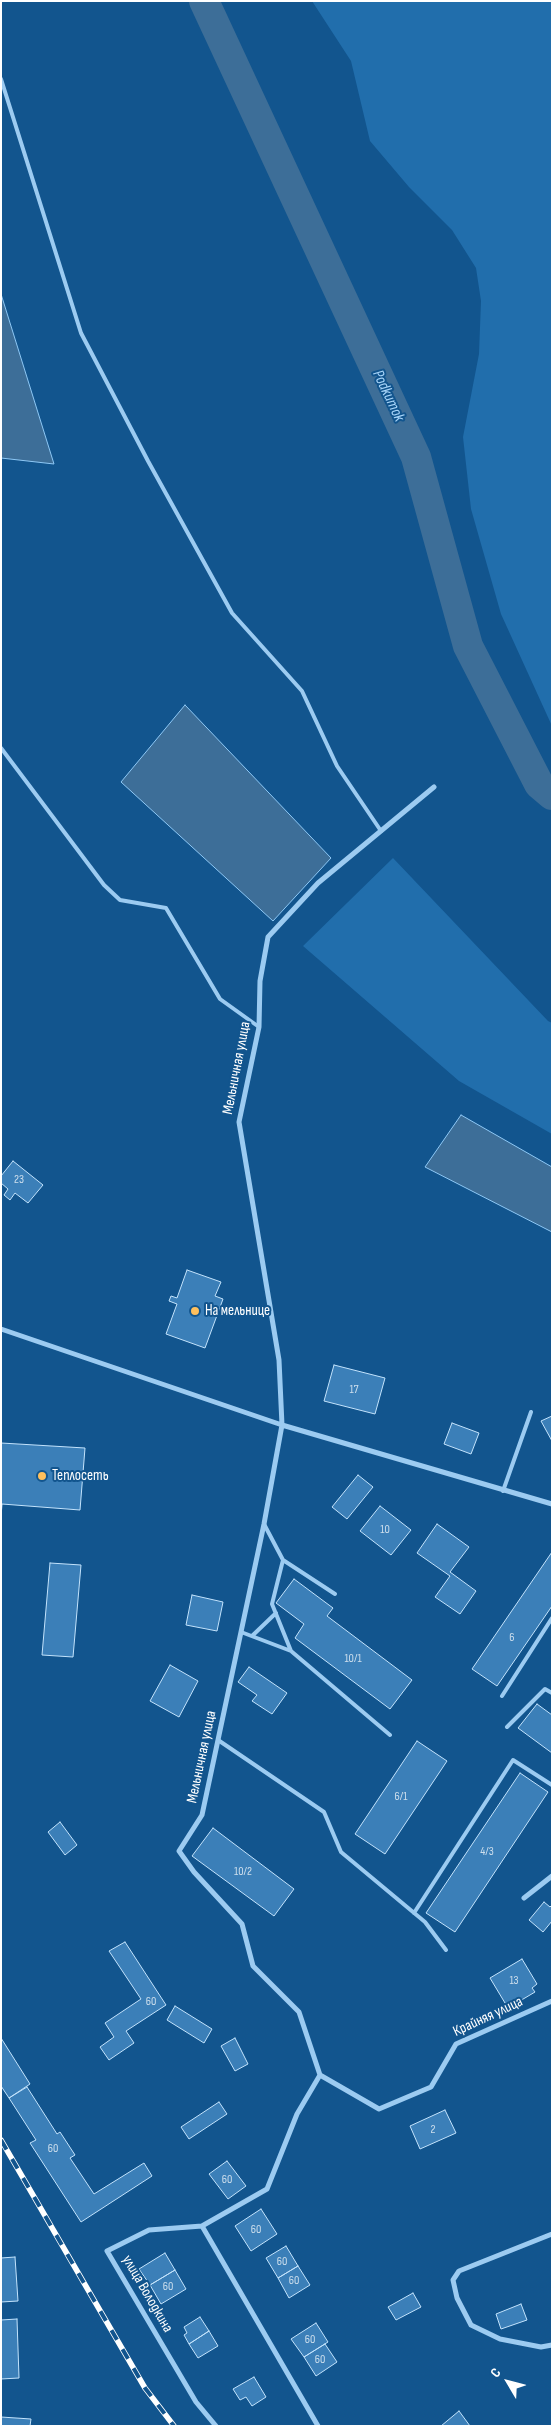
<!DOCTYPE html>
<meta charset="utf-8">
<style>
body{margin:0}
#map{position:relative;width:553px;height:2427px;overflow:hidden;background:#12558e;font-family:"Sofia Sans Condensed",sans-serif}
canvas{display:block}
.frame{position:absolute;inset:0;border:2px solid #fff;pointer-events:none}
.north{position:absolute;left:483px;top:2357px;width:50px;height:50px;-webkit-text-stroke:4px #12558e;paint-order:stroke;rotate:307deg;font-size:14px;font-weight:700;line-height:20px;text-align:center;color:#fff}
.north::after{content:'';display:block;margin:auto;width:18px;height:22px;background:#fff;clip-path:polygon(50% 0,100% 100%,50% 72%,0 100%)}
</style>
<div id="map">
<canvas width="553" height="2427"></canvas>
<div class="frame"></div>
<div class="north">С</div>
</div>
<script>
const c = document.querySelector('canvas').getContext('2d');
c.lineJoin = 'round';
function fillPath(path, color) {
  c.fillStyle = color;
  c.fill(path, 'evenodd');
}
function shape(rows) {
  const path = new Path2D();
  for (const r of rows) {
    path.moveTo(r[0], r[1]);
    for (let i = 2; i < r.length; i += 2) path.lineTo(r[i], r[i + 1]);
  }
  return path;
}
function trace(path, color, width, dash) {
  c.strokeStyle = color;
  c.lineWidth = width;
  c.lineCap = dash ? 'butt' : 'round';
  c.setLineDash(dash || []);
  c.stroke(path);
}
function write(font, color, halo, rows, align = 'center') {
  c.font = font + ' "Sofia Sans Condensed",sans-serif';
  c.lineWidth = 4;
  c.setLineDash([]);
  c.textBaseline = 'middle';
  c.strokeStyle = halo;
  c.fillStyle = color;
  for (const [text, x, y, turn = 0] of rows) {
    c.save();
    c.translate(x, y);
    c.rotate((+turn || 0) * Math.PI / 180);
    c.textAlign = isNaN(turn) ? turn : align;
    if (halo) c.strokeText(text, 0, 0);
    c.fillText(text, 0, 0);
    c.restore();
  }
}
const green = shape([
 [312,1,552,1,552,726,501,614,471,509,463,437,479,354,481,301,476,268,452,230,409,187,370,141,351,61],
 [393,858,548,1021,552,1023,552,1134,459,1081,303,946]
]);
const water = shape([
 [1,294,54,464,1,458,1,294],
 [185,705,331,858,273,921,121,782,185,705],
 [461,1115,552,1167,552,1232,425,1167,461,1115]
]);
const river = shape([
 [204,1,416,457,468,646,539,784,552,795]
]);
const building = shape([
 [13,1161,43,1185,28,1203,15,1193,10,1200,4,1195,8,1189,1,1183,1,1176,13,1161],
 [187,1270,221,1282,215,1296,223,1299,205,1348,166,1334,177,1304,169,1301,171,1296,177,1298,187,1270],
 [334,1365,385,1378,375,1414,324,1401,334,1365],
 [552,1416,552,1441,541,1421,552,1416],
 [452,1423,479,1433,471,1454,444,1444,452,1423],
 [1,1443,85,1448,80,1510,2,1504,1,1517,1,1443],
 [358,1475,373,1487,347,1519,332,1507,358,1475],
 [380,1506,411,1530,391,1555,360,1531,380,1506],
 [437,1524,469,1547,450,1572,476,1591,460,1614,435,1597,450,1576,417,1553,437,1524],
 [552,1552,552,1606,497,1686,472,1669,552,1552],
 [50,1563,81,1565,73,1657,42,1655,50,1563],
 [294,1579,333,1608,327,1616,412,1680,390,1709,295,1638,304,1624,276,1603,294,1579],
 [192,1595,223,1602,217,1631,186,1625,192,1595],
 [170,1665,198,1681,179,1717,150,1701,170,1665],
 [249,1667,287,1693,272,1714,252,1701,257,1695,238,1682,249,1667],
 [537,1704,552,1715,552,1753,518,1728,537,1704],
 [417,1741,447,1761,385,1854,355,1834,417,1741],
 [520,1773,548,1792,455,1932,426,1913,520,1773],
 [60,1822,77,1845,65,1855,48,1832,60,1822],
 [213,1828,294,1889,274,1916,192,1856,213,1828],
 [544,1902,550,1907,552,1905,552,1921,543,1932,529,1920,544,1902],
 [125,1942,166,2005,126,2031,134,2043,109,2060,100,2047,114,2037,105,2023,141,1999,109,1951,125,1942],
 [522,1959,537,1984,532,1988,535,1992,508,2008,490,1978,522,1959],
 [175,2006,212,2029,204,2043,167,2020,175,2006],
 [1,2038,30,2084,9,2098,1,2086,1,2038],
 [235,2038,248,2064,235,2071,221,2046,235,2038],
 [27,2087,57,2134,60,2132,75,2155,70,2158,94,2194,144,2163,152,2176,81,2222,30,2143,36,2140,9,2098,27,2087],
 [219,2102,227,2114,189,2139,181,2127,219,2102],
 [445,2110,456,2133,420,2149,410,2126,445,2110],
 [227,2161,246,2186,228,2199,209,2174,227,2161],
 [261,2209,277,2234,251,2251,235,2226,261,2209],
 [286,2246,298,2266,278,2278,266,2258,286,2246],
 [165,2253,175,2270,150,2285,139,2269,165,2253],
 [15,2257,18,2301,1,2302,1,2258,15,2257],
 [298,2266,310,2285,289,2298,278,2278,298,2266],
 [175,2270,186,2289,161,2304,150,2285,175,2270],
 [413,2293,421,2307,396,2320,388,2307,413,2293],
 [521,2304,527,2320,501,2329,496,2314,521,2304],
 [200,2317,209,2331,189,2344,184,2335,187,2333,184,2327,200,2317],
 [17,2319,19,2378,1,2379,1,2320,17,2319],
 [316,2323,328,2342,304,2357,291,2339,316,2323],
 [209,2331,218,2346,198,2358,189,2344,209,2331],
 [325,2344,337,2362,316,2376,304,2357,325,2344],
 [254,2377,266,2397,252,2406,246,2397,240,2400,233,2389,254,2377],
 [459,2411,470,2426,441,2426,459,2411],
 [1,2417,31,2419,30,2426,1,2426,1,2417]
]);
const lane = shape([
 [1,79,81,333,148,461,232,613,302,691,337,766,381,831],
 [1,748,104,885,120,900,166,908,220,999,259,1027],
 [503,1491,531,1412],
 [264,1524,283,1560,272,1604,291,1651],
 [283,1560,335,1594],
 [241,1632,291,1651,390,1735],
 [252,1636,276,1613],
 [502,1696,552,1618],
 [507,1727,545,1689,552,1693],
 [218,1740,324,1812,341,1852,425,1922,446,1950],
 [414,1913,513,1760,552,1785]
]);
const street = shape([
 [1,1329,282,1425,552,1504],
 [524,1898,552,1876],
 [320,2075,299,2012,253,1966,242,1924,194,1872,179,1851,202,1815,264,1524,282,1425,279,1360,239,1122,259,1027,260,981,268,937,318,883,434,787],
 [320,2075,379,2109,431,2087,456,2044,552,2001],
 [202,2226,318,2426],
 [552,2234,459,2271,453,2280,457,2298,471,2325,500,2339,541,2347,552,2345],
 [216,2426,196,2402,107,2251,149,2230,202,2226,267,2189,297,2114,320,2075]
]);
const rail = shape([
 [1,2140,145,2388,174,2426]
]);
const markers = [
 [195,1311,5,"#ffc05d"],
 [42,1476,5,"#ffc05d"]
];
const numberNames = [
 ["23",19,1180],
 ["17",354,1390],
 ["10",385,1530],
 ["6",512,1638],
 ["10/1",353,1659],
 ["6/1",401,1797],
 ["4/3",487,1852],
 ["10/2",243,1872],
 ["13",514,1981],
 ["60",151,2002],
 ["2",433,2130],
 ["60",53,2149],
 ["60",227,2180],
 ["60",256,2230],
 ["60",282,2262],
 ["60",294,2281],
 ["60",168,2287],
 ["60",310,2340],
 ["60",320,2360]
];
const streetNames = [
 ["Мельничная улица",237,1068,-79],
 ["Мельничная улица",202,1757,-78],
 ["Крайняя улица",488,2017,-25],
 ["улица Володкина",147,2294,60]
];
const poiNames = [
 ["На мельнице",205,1311],
 ["Теплосеть",52,1476]
];
const waterNames = [
 ["Podkumok",388,396,65]
];
fillPath(green, '#216eac');
fillPath(water, '#3d6e98');
trace(water, '#8ec8f5', 1);
trace(river, '#3d6e98', 30);
fillPath(building, '#3b7fb8');
trace(building, '#c3e3fc', 1);
trace(lane, '#9ccbf1', 4);
trace(street, '#9ccbf1', 5);
trace(rail, '#fff', 5.5);
trace(rail, '#12558e', 4, [11]);
for (const [x, y, r, color] of markers) {
  const dot = new Path2D();
  dot.arc(x, y, r, 0, 2 * Math.PI);
  c.fillStyle = color;
  c.fill(dot);
  trace(dot, '#12558e', 2);
}
write('12px', '#cedfed', null, numberNames);
write('15px', '#fff', '#12558e', streetNames);
write('15px', '#fff', '#12558e', poiNames, 'left');
write('italic 16px', '#a8d5f9', '#12558e', waterNames);
</script>
